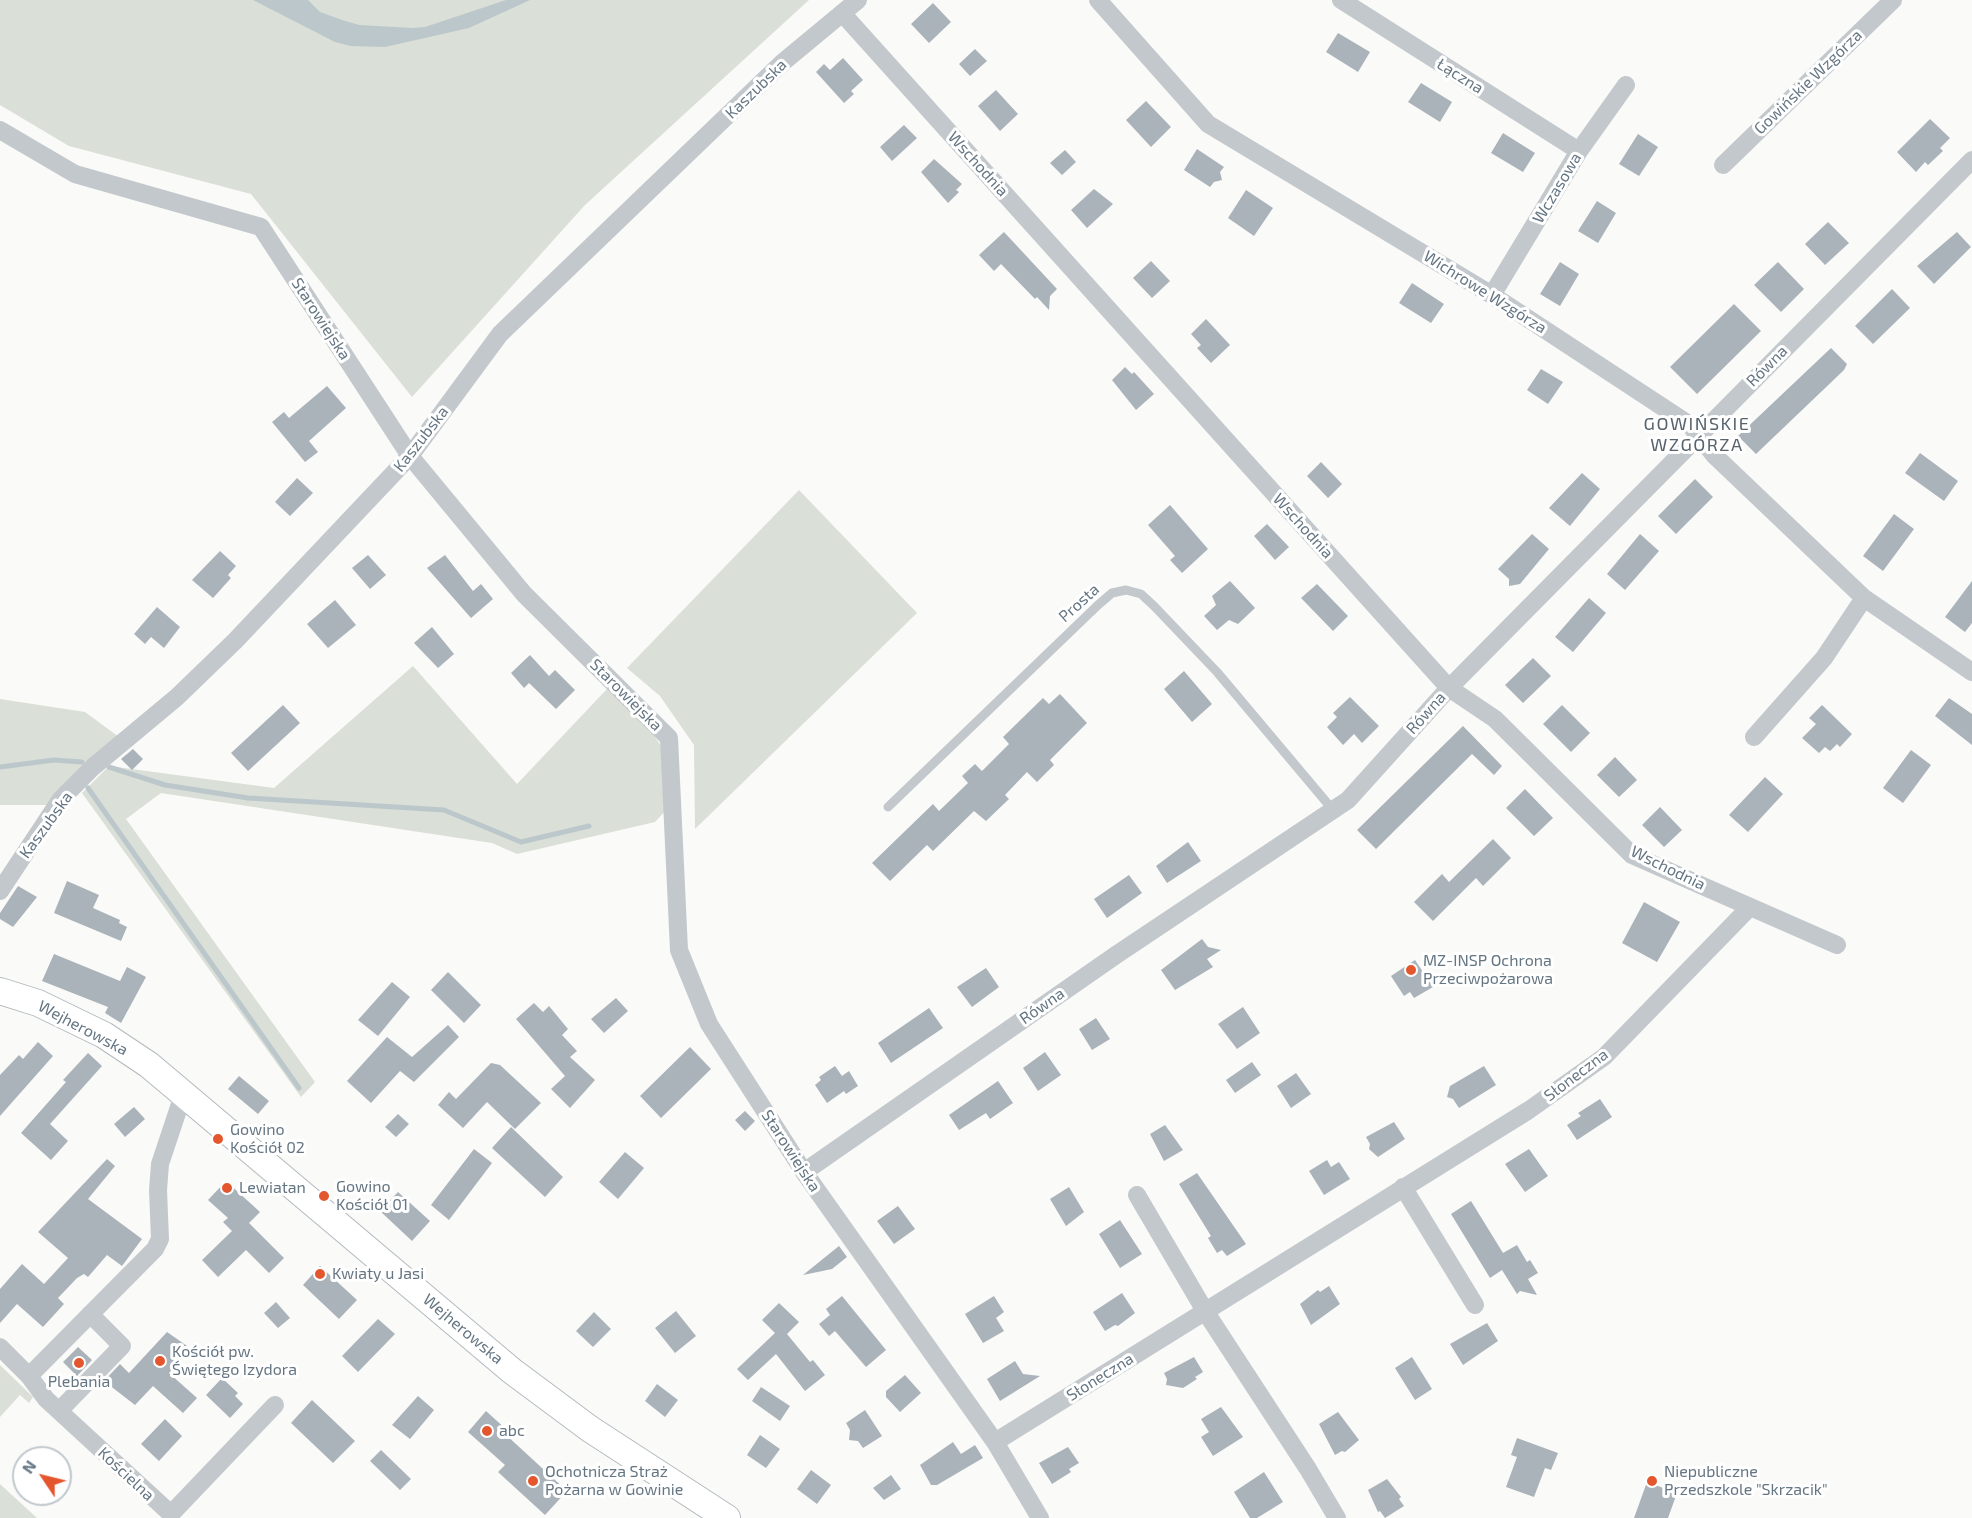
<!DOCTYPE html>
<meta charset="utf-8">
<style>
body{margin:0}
#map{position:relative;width:1972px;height:1518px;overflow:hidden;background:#fafaf8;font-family:"Exo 2",sans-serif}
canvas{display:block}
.north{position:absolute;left:12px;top:1446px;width:60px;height:60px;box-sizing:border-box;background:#fff;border:2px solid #c1c8cd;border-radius:50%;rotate:305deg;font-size:16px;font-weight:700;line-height:24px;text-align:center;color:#657683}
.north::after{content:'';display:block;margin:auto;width:21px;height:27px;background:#e4572e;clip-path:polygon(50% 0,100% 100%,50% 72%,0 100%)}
</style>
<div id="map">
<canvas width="1972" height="1518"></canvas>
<div class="north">N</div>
</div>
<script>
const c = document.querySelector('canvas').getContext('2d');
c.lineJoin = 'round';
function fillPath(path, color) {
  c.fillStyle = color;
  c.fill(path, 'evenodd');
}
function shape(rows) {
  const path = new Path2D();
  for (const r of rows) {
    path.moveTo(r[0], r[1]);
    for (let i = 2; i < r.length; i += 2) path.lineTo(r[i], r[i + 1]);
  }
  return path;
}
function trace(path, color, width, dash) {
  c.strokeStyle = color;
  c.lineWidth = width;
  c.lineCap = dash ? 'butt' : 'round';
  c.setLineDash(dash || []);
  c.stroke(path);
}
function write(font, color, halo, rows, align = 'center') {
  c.font = font + ' "Exo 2",sans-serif';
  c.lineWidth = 6;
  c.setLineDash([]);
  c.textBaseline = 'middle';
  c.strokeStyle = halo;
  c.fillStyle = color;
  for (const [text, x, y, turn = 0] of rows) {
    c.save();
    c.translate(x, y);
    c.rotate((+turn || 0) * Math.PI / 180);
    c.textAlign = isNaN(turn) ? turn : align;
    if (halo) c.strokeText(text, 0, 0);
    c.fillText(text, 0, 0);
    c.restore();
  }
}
const green = shape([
 [0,0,809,0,585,205,412,397,251,194,69,146,0,105],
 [799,490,917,613,695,829,694,745,660,696,627,668],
 [413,666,517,784,607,689,641,717,664,750,667,809,655,822,517,854,492,843,161,793,126,819,315,1082,301,1097,82,793,109,766,274,788],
 [0,699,85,712,119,737,50,805,0,805],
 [0,1365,33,1397,29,1403,20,1395,0,1417],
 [0,1484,37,1518,0,1518]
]);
const water = shape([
 [253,0,308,0,320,12,342,20,359,25,413,28,425,27,506,0,530,0,469,28,385,47,351,46,335,42]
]);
const stream = shape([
 [0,767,54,760,82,762],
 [109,767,165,785,248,798,444,810,521,842,589,826],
 [88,788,299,1088]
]);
const building = shape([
 [933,3,951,22,929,43,911,24],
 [1338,33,1370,52,1358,72,1326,52],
 [975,49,987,61,970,76,959,64],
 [843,58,863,80,851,91,854,94,844,103,816,72,824,64,830,70],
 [1421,83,1452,102,1440,122,1408,102],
 [996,90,1018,114,1000,131,978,106],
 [1146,101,1171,127,1151,147,1126,120],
 [1930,119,1950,138,1940,148,1943,151,1928,165,1925,162,1916,172,1897,152],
 [904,125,917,138,892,161,880,147],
 [1503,133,1535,153,1523,172,1491,153],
 [1638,134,1658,147,1639,176,1619,164],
 [1197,149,1224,167,1220,172,1222,180,1214,182,1210,187,1184,170],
 [1065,150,1076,162,1062,175,1050,163],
 [934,159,962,184,956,190,959,192,948,203,921,172],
 [1094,189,1113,204,1087,228,1071,210],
 [1246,190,1273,208,1254,236,1228,218],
 [1597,201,1616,213,1598,243,1578,231],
 [1828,222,1849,243,1825,265,1805,244],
 [1004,232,1057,289,1050,296,1049,310,1037,297,1035,299,1001,264,994,271,979,255],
 [1957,232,1971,247,1934,284,1917,266],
 [1151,261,1170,281,1152,298,1133,278],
 [1560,262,1579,274,1560,306,1540,294],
 [1778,262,1804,289,1781,312,1754,285],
 [1412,283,1444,304,1431,323,1399,303],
 [1892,289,1910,308,1873,344,1855,326],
 [1734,304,1761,331,1697,394,1670,367],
 [1206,319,1230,345,1211,363,1197,348,1201,345,1191,334],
 [1831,348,1847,364,1844,370,1756,454,1738,436],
 [1125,367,1132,374,1134,372,1154,394,1136,410,1112,380],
 [1541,369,1563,382,1548,404,1527,390],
 [327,386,346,408,309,441,318,452,305,462,272,422,284,412,289,418],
 [1920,453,1958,481,1944,501,1905,473],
 [1321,462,1342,484,1328,498,1307,476],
 [1582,473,1600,489,1570,526,1549,508],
 [297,478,313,493,290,516,275,502],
 [1695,479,1713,497,1676,534,1658,516],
 [1170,505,1208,549,1182,573,1170,560,1175,556,1148,525],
 [1894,514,1914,529,1883,571,1863,556],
 [1267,524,1289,547,1275,560,1254,536],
 [1532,534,1549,549,1520,584,1509,586,1509,579,1498,569],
 [1640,534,1659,551,1625,590,1607,574],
 [220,551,236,566,228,575,231,578,213,598,192,580],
 [368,555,386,575,370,589,352,568],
 [445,555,473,591,481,584,493,599,471,618,427,568],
 [1230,581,1255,608,1238,624,1229,620,1217,630,1204,616,1216,605,1212,596],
 [1972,581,1972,623,1965,632,1945,617],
 [1317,584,1348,616,1333,631,1301,598],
 [1589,598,1606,613,1573,652,1555,637],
 [335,600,356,625,328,648,307,624],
 [157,607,180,627,164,648,151,637,145,644,134,634],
 [432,627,454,654,438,668,414,643],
 [530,655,549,676,555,670,575,690,556,709,529,683,524,688,511,673],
 [1533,658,1551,676,1523,703,1505,685],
 [1184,671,1212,704,1192,722,1164,689],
 [1060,694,1087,723,1050,760,1054,765,1037,782,1027,772,1005,795,1009,799,986,821,974,811,933,851,927,845,890,881,872,863,933,804,939,811,968,783,962,776,975,764,982,771,1009,744,1003,737,1043,698,1049,704],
 [1350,697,1379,726,1362,743,1354,734,1343,745,1327,727,1337,717,1333,713],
 [1949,698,1972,714,1972,745,1935,716],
 [283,705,300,723,248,771,231,753],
 [1562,705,1590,733,1571,752,1543,724],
 [1822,705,1852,734,1840,747,1837,744,1830,751,1825,747,1819,753,1802,738,1816,724,1809,718],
 [1463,726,1502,766,1494,775,1472,754,1376,849,1357,830],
 [133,749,143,759,132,770,121,759],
 [1911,750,1931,765,1903,803,1883,788],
 [1615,757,1637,780,1619,797,1597,775],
 [1765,777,1783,794,1748,832,1729,815],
 [1525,789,1553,818,1534,836,1506,808],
 [1660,807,1682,830,1664,847,1642,825],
 [1493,839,1511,858,1483,886,1476,878,1433,921,1414,902,1442,874,1449,882],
 [1188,842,1201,861,1167,883,1156,866],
 [1129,875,1142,893,1107,918,1094,899],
 [67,881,99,895,93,908,120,920,119,923,127,927,121,941,54,913],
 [18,886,37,897,13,927,0,919,0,913],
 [1644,902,1680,922,1657,962,1622,943],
 [1202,939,1208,947,1221,950,1207,959,1213,967,1175,990,1161,970],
 [54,954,120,981,127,967,146,977,121,1023,105,1013,108,1007,42,981],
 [1415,960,1433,987,1414,998,1410,992,1404,996,1391,976],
 [986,968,999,987,972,1007,957,987],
 [448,972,481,1005,464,1023,431,990],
 [392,982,410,997,378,1036,358,1020],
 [616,998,628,1011,604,1033,591,1019],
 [534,1003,543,1012,549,1006,568,1029,562,1035,577,1051,570,1057,595,1080,570,1108,551,1089,565,1076,516,1019],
 [1243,1007,1260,1033,1237,1049,1218,1024],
 [929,1008,943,1028,891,1063,878,1043],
 [1096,1018,1110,1039,1092,1050,1079,1029],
 [448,1025,459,1037,414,1082,400,1071,371,1103,347,1081,387,1037,412,1057],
 [38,1042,53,1056,0,1116,0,1075,19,1055,23,1059],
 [690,1047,711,1069,661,1118,640,1096],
 [1045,1052,1061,1075,1038,1091,1023,1068],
 [88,1053,102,1066,50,1124,68,1141,51,1160,21,1133,66,1082,63,1080],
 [1252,1062,1261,1075,1235,1093,1226,1080],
 [491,1063,500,1065,541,1103,515,1129,487,1102,463,1128,438,1105,449,1092,456,1099],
 [835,1066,842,1076,849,1071,858,1086,846,1094,844,1091,827,1103,815,1085,821,1080,819,1077],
 [1484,1066,1496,1085,1459,1108,1453,1099,1447,1097,1450,1086],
 [1296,1073,1311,1094,1291,1108,1277,1086],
 [239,1076,269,1101,258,1114,228,1089],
 [998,1081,1013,1103,990,1119,986,1113,959,1130,949,1115],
 [1600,1099,1612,1117,1577,1140,1567,1125,1581,1116,1578,1113],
 [134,1107,145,1119,125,1137,114,1124],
 [745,1111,755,1121,745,1131,735,1120],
 [398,1114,409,1124,396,1137,385,1127],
 [1394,1122,1405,1139,1378,1157,1369,1149,1370,1144,1366,1137],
 [1165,1125,1183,1150,1164,1161,1150,1134],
 [511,1127,563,1177,545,1197,492,1148],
 [474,1149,492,1163,449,1220,431,1205],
 [1529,1149,1548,1176,1525,1192,1505,1164],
 [625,1152,644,1168,618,1199,599,1182],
 [107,1159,115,1166,88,1199,142,1239,122,1266,107,1255,88,1277,84,1274,77,1278,58,1298,64,1304,43,1327,17,1304,0,1323,0,1289,22,1264,44,1284,68,1258,38,1232],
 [1327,1160,1331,1167,1339,1162,1350,1179,1324,1195,1309,1171],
 [1197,1173,1246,1244,1227,1256,1222,1250,1217,1253,1208,1238,1211,1236,1179,1184],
 [226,1181,260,1212,249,1223,284,1258,269,1273,246,1250,218,1277,202,1260,232,1231,223,1222,228,1218,208,1200],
 [1069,1187,1084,1212,1066,1226,1050,1199],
 [398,1192,430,1221,412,1241,380,1211],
 [1471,1201,1503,1253,1517,1245,1527,1262,1530,1260,1538,1273,1528,1279,1537,1295,1520,1291,1517,1294,1502,1270,1490,1278,1451,1214],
 [898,1206,915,1229,894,1244,877,1221],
 [1120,1220,1142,1254,1120,1268,1099,1234],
 [839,1246,847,1257,832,1269,803,1275],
 [320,1266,357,1300,339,1319,303,1285],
 [1329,1286,1340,1304,1311,1325,1300,1304,1318,1290,1320,1292],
 [1122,1293,1135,1313,1118,1326,1115,1325,1105,1331,1093,1312],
 [842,1296,886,1350,866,1367,835,1331,829,1336,819,1324,830,1315,826,1309],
 [994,1296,1004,1312,996,1318,1004,1331,983,1343,965,1314],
 [276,1302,290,1318,278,1328,264,1313],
 [779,1303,799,1322,787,1334,810,1362,813,1360,825,1375,805,1391,776,1354,748,1380,737,1369,775,1333,762,1320],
 [676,1311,696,1336,675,1353,655,1328],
 [594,1312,611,1329,593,1347,576,1331],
 [378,1319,395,1334,358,1372,342,1356],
 [1487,1323,1498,1341,1463,1365,1450,1344],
 [167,1332,190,1348,169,1373,197,1398,183,1413,153,1386,135,1405,104,1381,120,1364,129,1373],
 [78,1347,92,1360,77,1376,63,1362],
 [1194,1357,1203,1372,1195,1377,1197,1379,1183,1388,1166,1385,1167,1379,1164,1373],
 [1412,1357,1432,1389,1415,1400,1395,1368],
 [1015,1361,1023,1374,1040,1376,1000,1401,987,1379],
 [905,1375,921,1393,900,1412,886,1397,886,1391],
 [222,1378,238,1393,235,1396,243,1404,230,1418,206,1395],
 [657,1384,678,1400,665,1417,645,1401],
 [761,1387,790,1406,780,1421,752,1401],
 [418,1396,434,1410,410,1439,392,1425],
 [312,1400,355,1441,333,1463,291,1423],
 [1221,1407,1243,1437,1213,1456,1201,1437,1209,1432,1201,1419],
 [865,1410,882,1436,863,1448,858,1441,849,1440,850,1430,846,1423],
 [486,1411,507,1430,504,1433,567,1491,545,1515,498,1472,505,1465,468,1432],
 [1338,1412,1359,1440,1345,1452,1342,1451,1335,1455,1319,1424],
 [165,1419,182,1436,159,1461,141,1444],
 [760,1435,780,1449,766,1468,747,1455],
 [1517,1438,1558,1453,1551,1470,1545,1468,1534,1497,1506,1487,1517,1457,1511,1455],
 [953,1442,961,1454,975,1445,983,1458,937,1485,931,1485,920,1465],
 [1068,1447,1079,1463,1069,1469,1071,1472,1052,1484,1039,1463],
 [381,1450,411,1479,400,1490,370,1461],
 [811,1470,831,1485,817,1504,797,1489],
 [1264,1472,1283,1502,1257,1518,1250,1518,1234,1492],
 [891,1475,901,1489,884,1500,873,1488],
 [1387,1479,1401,1497,1399,1499,1404,1506,1385,1518,1380,1511,1378,1512,1368,1490],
 [1647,1482,1677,1493,1668,1518,1634,1518]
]);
const lane = shape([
 [888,807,1098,605,1112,593,1126,590,1141,594,1154,606,1217,672,1333,810]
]);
const street = shape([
 [1098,0,1208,124,1492,295,1690,425,1715,456,1864,598,1972,672],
 [1341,0,1579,151],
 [842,13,1449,688,1495,719,1632,855,1837,945],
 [0,130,75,174,261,227,410,456,524,594,669,738,679,950,709,1024,804,1172,995,1442,1040,1518],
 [1723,165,1893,0],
 [1492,295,1579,151,1626,85],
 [1754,737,1824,658,1864,598],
 [0,891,61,799,93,767,177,697,235,641,410,456,500,334,782,63,858,0],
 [804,1172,1116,955,1348,800,1449,688,1972,160],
 [1403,1187,1475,1305],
 [1137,1195,1205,1311,1308,1469,1337,1518],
 [0,1347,29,1376,46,1399,171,1514,275,1405],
 [29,1376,155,1249,160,1239,158,1190,160,1164,184,1092],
 [59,1411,122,1346,90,1314],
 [995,1442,1529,1110,1604,1057,1750,907]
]);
const secondary = shape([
 [0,991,38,1003,104,1035,149,1065,512,1371,590,1429,727,1518]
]);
const markers = [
 [1411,970,6,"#e4572e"],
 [218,1139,6,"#e4572e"],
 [227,1188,6,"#e4572e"],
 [324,1196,6,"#e4572e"],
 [320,1274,6,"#e4572e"],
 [160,1361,6,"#e4572e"],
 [79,1363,6,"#e4572e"],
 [487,1431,6,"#e4572e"],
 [533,1481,6,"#e4572e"],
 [1652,1481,6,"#e4572e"]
];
const streetNames = [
 ["Łączna",1460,76,32],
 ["Gowińskie Wzgórza",1808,82,-44],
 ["Kaszubska",756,89,-44],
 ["Wschodnia",978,164,48],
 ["Wczasowa",1557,188,-59],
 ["Wichrowe Wzgórza",1485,292,32],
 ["Starowiejska",321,319,57],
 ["Równa",1767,366,-45],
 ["Kaszubska",421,439,-52],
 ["Wschodnia",1303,526,48],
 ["Prosta",1079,603,-42],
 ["Starowiejska",626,695,45],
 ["Równa",1426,713,-48],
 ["Kaszubska",46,825,-54],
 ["Wschodnia",1668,868,26],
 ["Równa",1042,1006,-35],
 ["Wejherowska",83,1028,28],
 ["Słoneczna",1576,1075,-37],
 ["Starowiejska",791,1151,57],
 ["Wejherowska",463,1329,40],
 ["Słoneczna",1100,1377,-32],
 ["Kościelna",126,1474,43]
];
const poiNames = [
 ["MZ-INSP Ochrona",1423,961],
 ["Przeciwpożarowa",1423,979],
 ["Gowino",230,1130],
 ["Kościół 02",230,1148],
 ["Gowino",336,1187],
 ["Kościół 01",336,1205],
 ["Lewiatan",239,1188],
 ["Kwiaty u Jasi",332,1274],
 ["Kościół pw.",172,1352],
 ["Świętego Izydora",172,1370],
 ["Plebania",79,1382,"center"],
 ["abc",499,1431],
 ["Ochotnicza Straż",545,1472],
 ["Pożarna w Gowinie",545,1490],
 ["Niepubliczne",1664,1472],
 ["Przedszkole \"Skrzacik\"",1664,1490]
];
const neighbourhoodNames = [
 ["GOWIŃSKIE",1697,424],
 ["WZGÓRZA",1697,445]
];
fillPath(green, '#dadfd7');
fillPath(water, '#bbc7cb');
trace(stream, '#bbc7cb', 5);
fillPath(building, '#aab3b9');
trace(secondary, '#b3babf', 28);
trace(lane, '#c3c8cc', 9);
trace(street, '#c3c8cc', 18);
trace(secondary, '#fff', 26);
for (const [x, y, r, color] of markers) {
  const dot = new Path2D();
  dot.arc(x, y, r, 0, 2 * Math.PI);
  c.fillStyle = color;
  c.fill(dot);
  trace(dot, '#fff', 2);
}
write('16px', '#657683', '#fff', streetNames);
write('16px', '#657683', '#fff', poiNames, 'left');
c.letterSpacing = '1.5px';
write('18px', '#57646e', '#fff', neighbourhoodNames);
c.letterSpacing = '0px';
</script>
